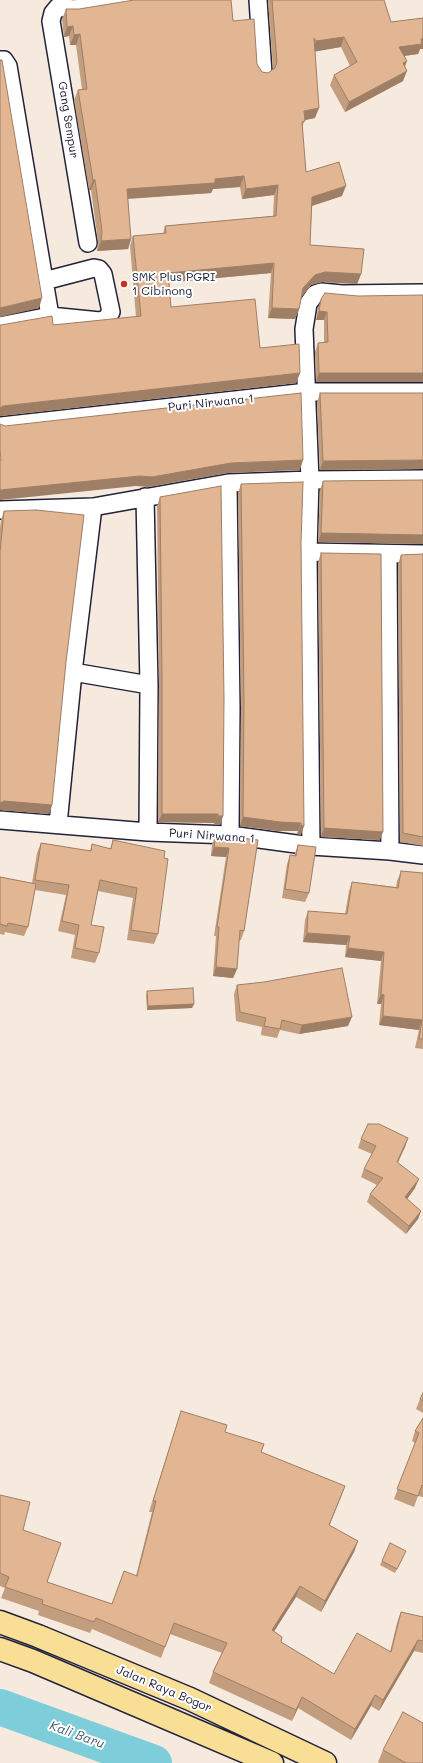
<!DOCTYPE html>
<style>
body{margin:0}
canvas{display:block;background:#f6e9de}
</style>
<canvas width="423" height="1763"></canvas>
<script>
const c = document.querySelector('canvas').getContext('2d');
c.lineJoin = 'round';
function shape(rows) {
  const path = new Path2D();
  for (const r of rows) {
    path.moveTo(r[0], r[1]);
    for (let i = 2; i < r.length; i += 2) path.lineTo(r[i], r[i + 1]);
  }
  return path;
}
function trace(path, color, width, dash) {
  c.strokeStyle = color;
  c.lineWidth = width;
  c.lineCap = dash ? 'butt' : 'round';
  c.setLineDash(dash || []);
  c.stroke(path);
}
function fillPath(path, color) {
  c.fillStyle = color;
  c.fill(path, 'evenodd');
}
function write(font, color, halo, rows, align = 'center') {
  c.font = font + ' Mali,sans-serif';
  c.lineWidth = 4;
  c.setLineDash([]);
  c.textBaseline = 'middle';
  c.strokeStyle = halo;
  c.fillStyle = color;
  for (const [text, x, y, turn = 0] of rows) {
    c.save();
    c.translate(x, y);
    c.rotate((+turn || 0) * Math.PI / 180);
    c.textAlign = isNaN(turn) ? turn : align;
    if (halo) c.strokeText(text, 0, 0);
    c.fillText(text, 0, 0);
    c.restore();
  }
}
const river = shape([
 [0,1707,154,1763]
]);
const minor = shape([
 [258,0,263,73],
 [58,7,53,13,51,21,88,243],
 [58,7,74,9,130,0],
 [0,60,4,60,8,66,50,316,0,326],
 [44,281,94,268,99,269,103,274,111,312,106,319,100,321,50,316],
 [0,426,307,392,423,392],
 [228,483,231,708,230,835],
 [145,497,149,685,148,832],
 [0,510,93,507,228,483,310,480,423,479],
 [308,552,423,554],
 [388,555,390,851],
 [73,672,149,685],
 [0,820,148,832,230,835,311,846,390,851,423,855],
 [58,824,73,672,93,507],
 [311,846,308,552,310,480,304,329,308,304,315,294,321,292,342,294,423,293]
]);
const trunk = shape([
 [0,1622,38,1636,190,1699,325,1763],
 [0,1649,33,1661,272,1763]
]);
const wall = shape([
 [268,0,384,0,391,22,423,49,420,49,418,54,404,56,405,67,403,81,345,112,330,85,334,75,350,66,341,47,315,51,315,118,305,120,302,127,306,172,342,196,312,206,310,245,361,274,357,284,322,282,311,285,302,296,299,309,295,319,268,318,271,273,169,282,171,307,260,348,300,373,296,383,0,416,0,325,53,325,136,317,130,246,133,236,163,234,165,226,273,216,274,195,242,199,240,187,213,189,211,193,128,199,131,239,128,249,97,251,98,241,91,190,89,190,74,100,78,90,82,89,76,45,70,45,69,36,64,37,62,19,66,9,233,21,257,64,262,72,268,73,273,69],
 [321,299,423,382,316,382,315,352,318,343,324,343,324,320,316,320,318,308],
 [320,393,423,393,423,469,320,470,317,402],
 [423,480,423,544,318,542,320,490,323,481],
 [241,484,301,543,301,835,297,834,298,831,277,831,240,826,241,708,238,493],
 [160,497,223,816,220,825,214,824,215,823,158,822,159,685,157,506],
 [4,511,52,805,49,814,0,810,0,528,1,520],
 [321,553,380,840,321,837,318,562],
 [423,554,423,846,400,842,398,564,401,555],
 [216,835,258,840,244,931,241,940,239,940,237,969,233,978,213,976,216,936,214,936,226,857,211,856,212,844],
 [113,840,164,858,158,934,154,944,127,940,133,898,98,891,91,925,99,953,95,963,71,958,75,935,58,931,66,895,35,890,28,927,24,936,5,932,4,935,0,934,0,877,32,883,37,853,41,843,90,851,92,844,110,849],
 [298,845,309,893,305,902,282,898,287,864,290,855,294,856],
 [401,871,423,873,423,1049,415,1048,419,1030,379,1025,381,1004,377,1004,381,961,345,957,346,945,303,942,305,920,308,911,345,914,349,891,352,882,396,887,397,881],
 [237,985,348,1026,299,1034,280,1030,277,1038,261,1035,262,1027,236,1021,234,994],
 [147,991,194,1004,192,1008,147,1010,146,996],
 [408,1138,405,1147,397,1163,415,1188,407,1199,421,1211,418,1219,406,1234,367,1202,370,1194,377,1185,361,1177,364,1169,372,1154,358,1148,361,1139],
 [423,1393,423,1413,416,1409,420,1399],
 [181,1411,225,1432,261,1452,345,1486,329,1526,358,1541,354,1552,321,1612,296,1597,274,1631,281,1642,334,1674,390,1652,397,1623,401,1612,423,1617,423,1653,414,1651,379,1711,371,1706,351,1740,298,1708,292,1721,209,1683,213,1672,222,1653,170,1634,161,1658,92,1629,90,1633,38,1615,39,1611,1,1598,5,1588,0,1586,0,1495,23,1530,47,1582,112,1604,136,1576,152,1512,149,1512],
 [423,1418,423,1497,418,1496,414,1507,394,1499,415,1443,412,1441,415,1431],
 [404,1556,395,1573,380,1565,382,1561],
 [383,1750,423,1763,379,1763,378,1762]
]);
const shadedWall = shape([
 [73,26,69,36,64,37,67,27],
 [80,34,76,45,70,45,74,35],
 [344,37,341,47,313,52,316,41],
 [421,39,423,39,423,49,420,49,418,54,396,57,399,47],
 [407,61,403,72,403,63],
 [407,71,403,81,345,112,349,102],
 [319,108,315,118,300,121,304,111],
 [244,176,240,187,213,189,211,193,123,199,127,189,215,179],
 [93,180,95,180,91,190,89,190],
 [278,185,274,195,242,199,246,189],
 [346,186,342,196,308,207,312,197],
 [131,239,128,249,97,251,101,241],
 [274,263,271,273,165,283,168,273],
 [325,272,361,274,357,284,322,282,311,285,300,299,303,288,315,275],
 [42,298,39,308,0,317,0,308],
 [272,308,299,309,295,319,268,318],
 [319,311,327,312,324,320,316,320],
 [300,373,296,383,0,416,0,408,3,406],
 [319,373,423,373,423,382,316,382],
 [303,460,300,470,228,473,148,487,136,486,0,500,0,490,231,463],
 [423,460,423,469,320,470,323,461],
 [321,533,423,535,423,544,318,542],
 [4,801,52,805,49,814,0,810,0,803],
 [162,814,218,814,215,823,158,822],
 [218,816,223,816,220,825,214,824],
 [243,817,301,823,298,831,277,831,240,826],
 [301,825,304,826,301,835,297,834],
 [324,828,383,832,380,840,321,837],
 [214,847,229,848,226,857,211,856],
 [307,933,350,936,346,945,303,942],
 [348,948,384,952,381,961,345,957],
 [216,967,237,969,233,978,213,976],
 [381,994,384,995,381,1004,377,1004],
 [194,1004,192,1008,147,1010,148,1006],
 [383,1016,422,1020,419,1030,379,1025],
 [352,1017,348,1026,299,1034,302,1025],
 [408,1138,405,1147,394,1171,397,1162],
 [419,1179,415,1188,402,1206,405,1197],
 [421,1211,418,1219,406,1234,409,1226],
 [345,1486,341,1497,325,1536,329,1525],
 [358,1541,354,1552,321,1612,325,1601],
 [300,1586,296,1597,268,1641,272,1630],
 [418,1640,414,1651,379,1711,383,1700],
 [375,1695,371,1706,351,1740,355,1729],
 [302,1697,298,1708,292,1721,296,1710]
]);
const building = shape([
 [134,0,231,0,233,21,254,19,257,64,262,72,268,73,275,68,277,62,272,0,384,0,391,22,423,18,423,39,421,39,422,44,399,47,407,61,403,63,407,71,349,102,334,75,357,62,344,37,316,41,314,38,319,108,304,111,305,121,302,122,306,172,339,162,346,186,312,197,310,245,364,249,361,274,325,272,315,275,303,288,299,309,272,308,274,263,168,273,171,307,255,299,260,348,299,344,300,373,3,406,0,408,0,325,1,325,52,316,53,325,141,316,133,236,166,233,165,226,276,216,278,185,246,189,244,176,215,179,215,183,127,189,131,239,101,241,102,231,95,180,93,180,78,90,87,89,80,34,74,35,73,26,67,27,66,9,79,9,134,0],
 [0,60,2,60,42,298,0,308,0,60],
 [325,293,358,296,423,295,423,373,319,373,318,343,328,342,327,312,319,311,321,299,325,293],
 [301,393,303,460,231,463,152,477,140,476,0,490,0,460,1,460,0,450,0,424,5,426,301,393],
 [320,393,423,393,423,460,323,461,320,393],
 [423,480,423,535,321,533,323,481,423,480],
 [303,482,301,543,304,826,301,825,301,823,280,822,243,817,244,699,241,484,303,482],
 [221,486,224,699,223,816,218,816,218,814,162,814,162,676,160,497,221,486],
 [36,510,84,515,66,662,52,805,4,801,0,803,0,552,4,511,36,510],
 [321,553,381,554,383,832,324,828,321,553],
 [423,554,423,837,403,833,401,555,423,554],
 [216,835,258,840,244,931,240,930,237,969,216,967,219,927,217,927,229,848,214,847,216,835],
 [113,840,165,851,164,858,168,859,158,934,131,930,137,888,100,880,91,925,104,927,99,953,75,948,79,925,62,921,69,885,35,880,41,843,91,851,92,844,111,849,113,840],
 [298,845,316,847,309,893,285,889,290,855,296,856,298,845],
 [401,871,423,873,423,1039,419,1039,422,1020,383,1016,384,995,381,994,384,952,348,948,350,936,307,933,308,911,347,914,352,882,398,888,401,871],
 [0,877,36,884,28,927,8,923,7,926,0,924,0,877],
 [342,968,352,1017,302,1025,282,1020,280,1029,264,1026,266,1018,240,1012,237,985,264,982,342,968],
 [193,988,194,1004,148,1006,147,991,193,988],
 [368,1124,379,1124,408,1138,397,1162,419,1179,405,1197,421,1211,409,1226,370,1194,383,1178,364,1169,376,1146,361,1139,368,1124],
 [423,1393,423,1401,420,1399,423,1393],
 [181,1411,227,1425,225,1432,264,1444,261,1452,345,1486,329,1525,358,1541,325,1601,300,1586,272,1630,282,1637,281,1642,334,1674,357,1633,391,1652,401,1612,423,1617,423,1641,418,1640,383,1700,375,1695,355,1729,302,1697,296,1710,213,1672,227,1643,174,1623,165,1647,96,1618,94,1622,42,1604,43,1600,5,1587,9,1577,0,1573,0,1495,30,1502,23,1530,61,1543,47,1582,112,1604,124,1571,137,1576,156,1501,153,1501,181,1411],
 [423,1418,423,1486,422,1485,418,1496,397,1489,419,1433,415,1431,423,1418],
 [390,1543,406,1551,397,1569,382,1561,390,1543],
 [403,1712,423,1723,423,1763,406,1763,383,1750,403,1712]
]);
const markers = [
 [124,284,4,"#c8321e"]
];
const streetNames = [
 ["Gang Sempur",68,120,81],
 ["Puri Nirwana 1",211,403,-6],
 ["Puri Nirwana 1",212,836,4],
 ["Jalan Raya Bogor",164,1689,23]
];
const poiNames = [
 ["SMK Plus PGRI",132,277],
 ["1 Cibinong",132,291]
];
const waterNames = [
 ["Kali Baru",77,1735,20]
];
trace(river, '#7ecdda', 36);
trace(minor, '#22223b', 20);
trace(trunk, '#22223b', 25);
trace(minor, '#fff', 17);
trace(trunk, '#f9df96', 22);
fillPath(wall, '#c29d7e');
fillPath(shadedWall, '#9e7f66');
fillPath(building, '#e2b692');
trace(building, '#9e7f66', 1);
for (const [x, y, r, color] of markers) {
  const dot = new Path2D();
  dot.arc(x, y, r, 0, 2 * Math.PI);
  c.fillStyle = color;
  c.fill(dot);
  trace(dot, '#fff', 1.5);
}
write('12px', '#22223b', '#fff', streetNames);
write('12px', '#22223b', '#fff', poiNames, 'left');
write('italic 13px', '#425e73', '#fff', waterNames);
</script>
